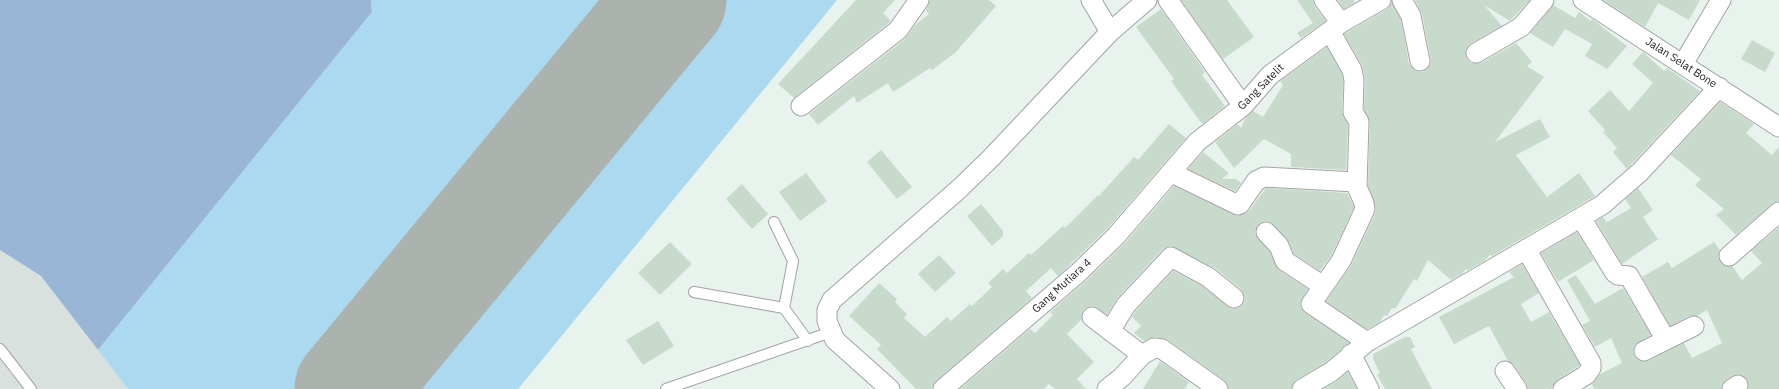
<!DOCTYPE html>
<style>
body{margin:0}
canvas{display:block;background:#e8f3ed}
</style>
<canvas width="1779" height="389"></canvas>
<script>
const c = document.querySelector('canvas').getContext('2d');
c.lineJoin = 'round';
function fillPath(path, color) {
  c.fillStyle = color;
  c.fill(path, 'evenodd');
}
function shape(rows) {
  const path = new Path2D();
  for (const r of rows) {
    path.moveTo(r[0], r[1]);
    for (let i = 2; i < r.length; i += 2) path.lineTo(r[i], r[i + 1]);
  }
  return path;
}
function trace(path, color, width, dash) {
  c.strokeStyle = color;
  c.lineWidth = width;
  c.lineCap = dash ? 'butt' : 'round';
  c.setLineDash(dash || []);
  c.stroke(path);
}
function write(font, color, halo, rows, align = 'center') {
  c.font = font + ' "IBM Plex Sans",sans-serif';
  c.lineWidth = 4;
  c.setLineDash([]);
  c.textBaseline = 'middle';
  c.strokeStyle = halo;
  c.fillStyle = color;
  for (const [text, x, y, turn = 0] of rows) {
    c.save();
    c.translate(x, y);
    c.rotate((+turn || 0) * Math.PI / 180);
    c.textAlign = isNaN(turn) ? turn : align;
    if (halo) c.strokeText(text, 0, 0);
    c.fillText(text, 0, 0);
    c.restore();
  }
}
const airport = shape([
 [539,0,837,0,518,389,219,389],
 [0,250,41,276,128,389,0,389]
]);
const grass = shape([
 [371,0,633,0,312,389,128,389,98,350,372,12],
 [708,0,837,0,518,389,387,389]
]);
const forest = shape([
 [0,0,371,0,372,12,98,350,41,276,0,250]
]);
const runway = shape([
 [350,389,671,0]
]);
const building = shape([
 [856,0,895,0,883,13,891,21,794,98,778,84],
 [930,0,989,0,996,6,956,52,932,70,930,68,893,92,888,83,857,103,854,96,818,125,809,114,905,39,915,25,929,14,926,10],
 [1181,0,1227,0,1254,37,1223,59],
 [1297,0,1313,0,1315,7,1326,21,1301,38,1297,33,1313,23],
 [1338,0,1353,0,1355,2,1344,9],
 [1415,0,1530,0,1510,21,1484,5,1502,26,1470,44,1466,48,1466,58,1471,63,1481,63,1516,43,1532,62,1527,66,1544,77,1495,142,1540,119,1550,137,1516,155,1547,197,1579,173,1595,196,1492,256,1490,255,1484,261,1468,270,1466,269,1462,274,1451,280,1428,260,1417,281,1414,279,1395,309,1392,308,1387,316,1384,315,1380,322,1367,329,1326,301,1351,266,1375,214,1376,208,1368,185,1370,122,1364,109,1365,78,1362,65,1344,34,1386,10,1392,2,1401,20,1409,64,1416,71,1423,72,1430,65,1431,59,1422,14],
 [1603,0,1700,0,1689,20,1658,3,1645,27],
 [1553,5,1575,18,1579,12,1591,21,1592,19,1627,46,1607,69,1585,56,1592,44,1565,29,1553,47,1530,33],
 [1161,9,1205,72,1202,75,1225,106,1202,124,1171,81,1174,79,1136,27],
 [1752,40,1775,53,1765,72,1741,59],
 [1327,47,1342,74,1343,81,1342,112,1348,125,1346,170,1291,167,1291,154,1264,139,1234,168,1215,142,1238,124,1241,128,1246,117,1253,111,1263,117,1283,85,1280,81],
 [1643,52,1664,71,1667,68,1700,91,1627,169,1613,152,1617,148,1603,132,1605,130,1588,111,1610,90,1629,111,1653,83,1632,64],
 [1720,102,1754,124,1746,133,1772,155,1779,147,1779,201,1772,204,1736,235,1716,215,1724,209,1695,185,1701,179,1671,155],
 [1169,124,1186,138,1108,228,1058,276,1051,268,1026,291,1032,298,936,381,932,389,916,389,877,349,881,345,849,316,879,283,897,299,895,302,907,314,904,318,925,337,947,317,951,321,970,304,972,306,992,287,988,283,1003,269,1007,273,1029,253,1031,255,1063,226,1065,228,1098,195,1099,196,1134,157,1138,160],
 [881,150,912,187,897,199,867,162],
 [1203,152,1229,173,1222,179,1236,179,1241,183,1235,191,1188,169],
 [806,173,827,201,800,221,779,192],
 [742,184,768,214,752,229,726,199],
 [1174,186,1238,216,1249,211,1266,188,1347,193,1354,207,1331,256,1320,271,1294,254,1287,239,1270,222,1264,221,1259,224,1256,228,1255,234,1270,252,1279,270,1308,289,1300,303,1301,308,1305,313,1349,343,1325,363,1296,380,1291,389,1229,389,1224,380,1168,340,1155,337,1144,341,1134,333,1141,326,1132,317,1135,312,1173,271,1202,286,1232,309,1238,308,1245,300,1244,294,1241,289,1215,268,1171,246,1163,249,1118,297,1107,315,1094,306,1087,307,1083,311,1082,319,1067,334,1094,362,1077,379,1086,389,1055,389,1049,384,1044,389,960,389,1030,329,1035,333,1053,315,1050,312,1086,281,1124,244],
 [1638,188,1653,210,1643,217,1658,239,1622,264,1596,221,1603,217,1607,222,1631,208,1625,199],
 [981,204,1003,231,1003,236,992,246,967,216],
 [1779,227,1779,389,1748,389,1747,379,1738,374,1726,380,1721,389,1594,389,1592,384,1600,374,1622,363,1611,338,1595,347,1582,325,1590,321,1567,280,1576,275,1595,304,1623,288,1651,335,1635,345,1634,356,1638,360,1649,361,1684,343,1692,358,1722,343,1707,310,1697,316,1689,316,1670,326,1642,277,1668,262,1672,268,1714,242,1720,250,1718,258,1721,263,1726,266,1732,266,1742,280,1762,263,1751,251],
 [1577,232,1594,260,1558,282,1541,253],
 [670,242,692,264,660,295,638,273],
 [939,255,956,273,935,292,918,274],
 [1522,264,1539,293,1521,304,1531,322,1549,312,1580,365,1557,380,1551,389,1528,389,1526,383,1514,365,1508,361,1489,326,1454,344,1439,317,1514,277,1509,272],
 [658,321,674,346,643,365,626,340],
 [1405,337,1410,337,1415,347,1411,349,1432,389,1385,389,1377,375,1380,373,1373,359,1373,354],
 [1160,361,1189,382,1185,389,1143,389],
 [1348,372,1357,389,1324,389,1337,381]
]);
const lane = shape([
 [774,222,793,261,784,308,808,341],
 [694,292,784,308],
 [0,349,31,389],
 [666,389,831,332]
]);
const street = shape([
 [1091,0,1110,32],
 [1168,0,1243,106],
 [1324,0,1341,23],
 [1402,0,1411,16,1420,61],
 [1583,0,1779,127],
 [1330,31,1352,70,1354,80,1353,112,1359,122,1357,187,1364,203,1365,209,1341,261,1311,304,1367,342],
 [1476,53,1521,27,1544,0],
 [1683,64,1721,0],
 [801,106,898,30,919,0],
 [1172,173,1238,205,1240,204,1256,181,1264,177,1356,182],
 [1581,218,1615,273,1618,275,1629,276,1666,340,1644,351],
 [1266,232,1279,246,1285,261,1323,286],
 [1526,249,1591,363,1591,368,1586,375,1563,389],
 [1729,256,1779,212],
 [1092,317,1142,355,1122,377,1107,389],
 [1110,331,1126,305,1171,257,1208,277,1234,298],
 [1666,340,1694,326],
 [1351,354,1369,389],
 [1142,355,1154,348,1162,349,1218,389],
 [1505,371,1517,389],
 [890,389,835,340,827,321,827,310,832,300,959,189,991,158,1110,32,1147,0],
 [943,389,1078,273,1116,236,1197,142,1243,106,1270,75,1341,23,1381,0],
 [1302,389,1331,372,1367,342,1602,205,1640,172,1719,87],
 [1732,389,1738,385]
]);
const streetNames = [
 ["Jalan Selat Bone",1681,63,33],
 ["Gang Satelit",1261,87,-45],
 ["Gang Mutiara 4",1062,286,-42]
];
fillPath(airport, '#d9e1de');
fillPath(grass, '#aad9f0');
fillPath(forest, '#99b6d6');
trace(runway, '#acb2ae', 111);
fillPath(building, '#c7dacc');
trace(lane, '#a3a3a3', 12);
trace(street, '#a3a3a3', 21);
trace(lane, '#fff', 10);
trace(street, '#fff', 19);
write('11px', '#222', '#fff', streetNames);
</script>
